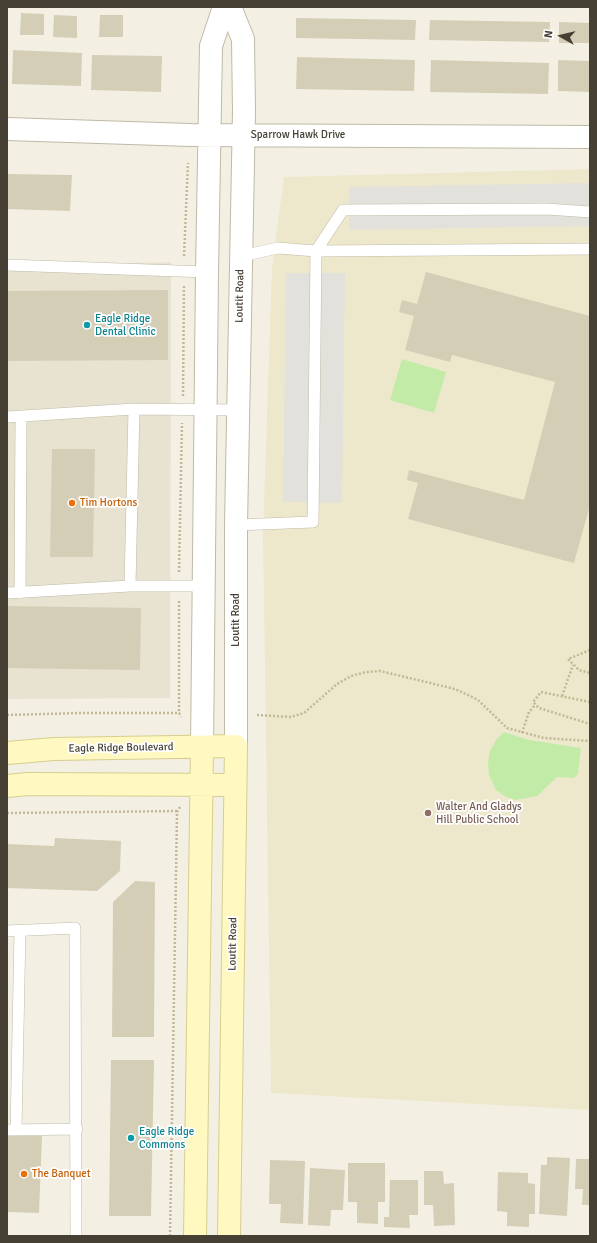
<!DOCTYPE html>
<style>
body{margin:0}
#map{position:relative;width:597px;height:1243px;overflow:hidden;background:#f3f0e3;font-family:Signika,sans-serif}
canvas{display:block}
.frame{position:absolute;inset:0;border:8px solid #454033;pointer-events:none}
.north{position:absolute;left:541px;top:16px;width:40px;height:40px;-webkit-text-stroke:3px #fff;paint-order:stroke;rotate:278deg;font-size:11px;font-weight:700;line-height:16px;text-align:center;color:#454033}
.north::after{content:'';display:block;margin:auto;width:14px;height:18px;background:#454033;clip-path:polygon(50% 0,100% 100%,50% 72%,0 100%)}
</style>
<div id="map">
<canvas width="597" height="1243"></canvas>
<div class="frame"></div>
<div class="north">N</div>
</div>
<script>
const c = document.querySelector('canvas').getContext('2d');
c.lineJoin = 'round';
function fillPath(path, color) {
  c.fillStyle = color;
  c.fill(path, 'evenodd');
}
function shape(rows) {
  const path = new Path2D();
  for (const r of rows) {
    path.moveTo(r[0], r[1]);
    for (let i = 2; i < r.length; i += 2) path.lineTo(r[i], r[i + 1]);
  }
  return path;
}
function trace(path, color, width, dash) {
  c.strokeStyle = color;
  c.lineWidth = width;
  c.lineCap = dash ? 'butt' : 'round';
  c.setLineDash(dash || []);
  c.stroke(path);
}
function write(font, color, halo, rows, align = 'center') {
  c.font = font + ' Signika,sans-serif';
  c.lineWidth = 3.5;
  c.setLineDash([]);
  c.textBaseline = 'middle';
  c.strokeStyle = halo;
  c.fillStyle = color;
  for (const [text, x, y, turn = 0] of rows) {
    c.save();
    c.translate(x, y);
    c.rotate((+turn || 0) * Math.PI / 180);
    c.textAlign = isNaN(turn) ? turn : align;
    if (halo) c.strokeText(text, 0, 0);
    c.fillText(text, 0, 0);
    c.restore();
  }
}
const residential = shape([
 [171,262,170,698,7,699,7,267]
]);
const education = shape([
 [590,169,590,1110,271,1093,263,533,272,267,284,177]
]);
const green = shape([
 [402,359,446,372,434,413,390,400],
 [504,732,529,740,581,748,578,774,574,778,557,777,537,796,516,800,506,797,496,790,489,775,488,763,490,751,496,740]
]);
const parking = shape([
 [590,183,590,226,349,230,349,187],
 [286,273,345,273,342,503,283,502]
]);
const building = shape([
 [21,13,44,14,44,35,20,35],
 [54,15,77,16,77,38,53,37],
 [100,15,123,15,123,37,99,37],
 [296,18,416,20,415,40,296,38],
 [430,20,550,22,549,42,429,40],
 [559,22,590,23,590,43,559,43],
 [13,50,82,53,81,86,12,84],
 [92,55,162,56,161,92,91,90],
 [297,57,415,60,414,91,296,89],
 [431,60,549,63,548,94,430,92],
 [558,60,590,61,590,92,558,91],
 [7,174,72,175,70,211,7,209],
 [426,272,590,316,590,505,574,563,408,519,418,483,407,480,409,470,524,500,555,382,452,355,450,362,405,350,414,316,399,312,402,300,417,304],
 [168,290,168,360,7,361,7,291],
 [52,449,95,449,93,557,50,557],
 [7,606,141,608,140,670,7,668],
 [55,838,121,841,120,871,97,891,7,888,7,844,54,846],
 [135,881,155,882,154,1037,112,1037,113,902],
 [111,1060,154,1060,151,1216,109,1216],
 [7,1136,42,1136,39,1213,7,1212],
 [547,1157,570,1158,567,1216,539,1214,541,1165,547,1165],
 [576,1159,590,1159,590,1205,582,1205,583,1189,575,1189],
 [270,1160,305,1161,303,1224,280,1223,281,1204,269,1204],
 [348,1163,385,1163,385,1202,378,1202,378,1224,357,1223,357,1202,348,1202],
 [310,1168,345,1170,343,1210,331,1210,330,1226,308,1225],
 [424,1171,443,1171,444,1184,454,1183,455,1225,434,1226,433,1205,424,1205],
 [498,1172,528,1173,528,1183,535,1184,535,1214,529,1214,529,1227,507,1226,507,1212,497,1211],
 [390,1180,418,1180,418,1215,409,1215,410,1228,384,1227,384,1217,389,1217]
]);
const path = shape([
 [184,256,188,163],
 [183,396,184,285],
 [179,572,182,423],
 [179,601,179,713,181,717],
 [590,650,568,659,579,670,590,673],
 [562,696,573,665],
 [590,702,541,692,533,702,539,708,590,724],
 [7,715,81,713,180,713],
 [257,715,291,717,304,713,337,684,351,676,366,672,380,671,455,689,468,695,478,700,507,728,544,738,590,741],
 [522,733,529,712,535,705],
 [7,813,179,811],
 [170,1236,177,812,180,807]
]);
const lane = shape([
 [241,256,278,248,316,251,590,249],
 [7,265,207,272],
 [7,417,134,409,238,410],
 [236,525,313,522,316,251,343,210,547,209,590,212],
 [130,586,134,409],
 [7,593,130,586,204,586],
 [20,593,21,417],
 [7,931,75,928,76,1234],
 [7,1130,77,1129],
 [16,1130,20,931]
]);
const street = shape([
 [230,7,243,39,244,111,236,525,236,746],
 [7,129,191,135,590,137],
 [202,747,207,272,211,46,224,7]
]);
const secondary = shape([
 [7,753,54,749,236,746,229,1236],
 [7,786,28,784,235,785],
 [195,1236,202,747]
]);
const markers = [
 [87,325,4,"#0f9aa8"],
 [72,503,4,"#e8710a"],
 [428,813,4,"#8d6e63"],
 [131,1138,4,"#0f9aa8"],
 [24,1174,4,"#e8710a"]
];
const streetNames = [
 ["Sparrow Hawk Drive",298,135],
 ["Loutit Road",240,296,-89],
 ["Loutit Road",236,620,-90],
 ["Eagle Ridge Boulevard",121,748,-1],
 ["Loutit Road",233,944,-89]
];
const cultureNames = [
 ["Eagle Ridge",95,319],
 ["Dental Clinic",95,332],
 ["Eagle Ridge",139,1132],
 ["Commons",139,1145]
];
const foodNames = [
 ["Tim Hortons",80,503],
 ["The Banquet",32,1174]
];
const educationNames = [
 ["Walter And Gladys",436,807],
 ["Hill Public School",436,820]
];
fillPath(residential, '#e7e3d0');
fillPath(education, '#ede8cb');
fillPath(green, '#c3eba8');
fillPath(parking, '#e3e1dc');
fillPath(building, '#d5ceb7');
trace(lane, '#bfbaa5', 12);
trace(street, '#bfbaa5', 24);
trace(secondary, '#d6ce8e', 24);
trace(path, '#c2b895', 2.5, [2, 2]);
trace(lane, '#fff', 11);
trace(street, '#fff', 22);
trace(secondary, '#fff9c1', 22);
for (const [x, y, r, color] of markers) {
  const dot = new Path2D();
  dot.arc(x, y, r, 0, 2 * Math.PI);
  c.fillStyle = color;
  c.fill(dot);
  trace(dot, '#fff', 1.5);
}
write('11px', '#454033', '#fff', streetNames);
write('11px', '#0d838f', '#fff', cultureNames, 'left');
write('11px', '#c56008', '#fff', foodNames, 'left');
write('11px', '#785e54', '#fff', educationNames, 'left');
</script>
